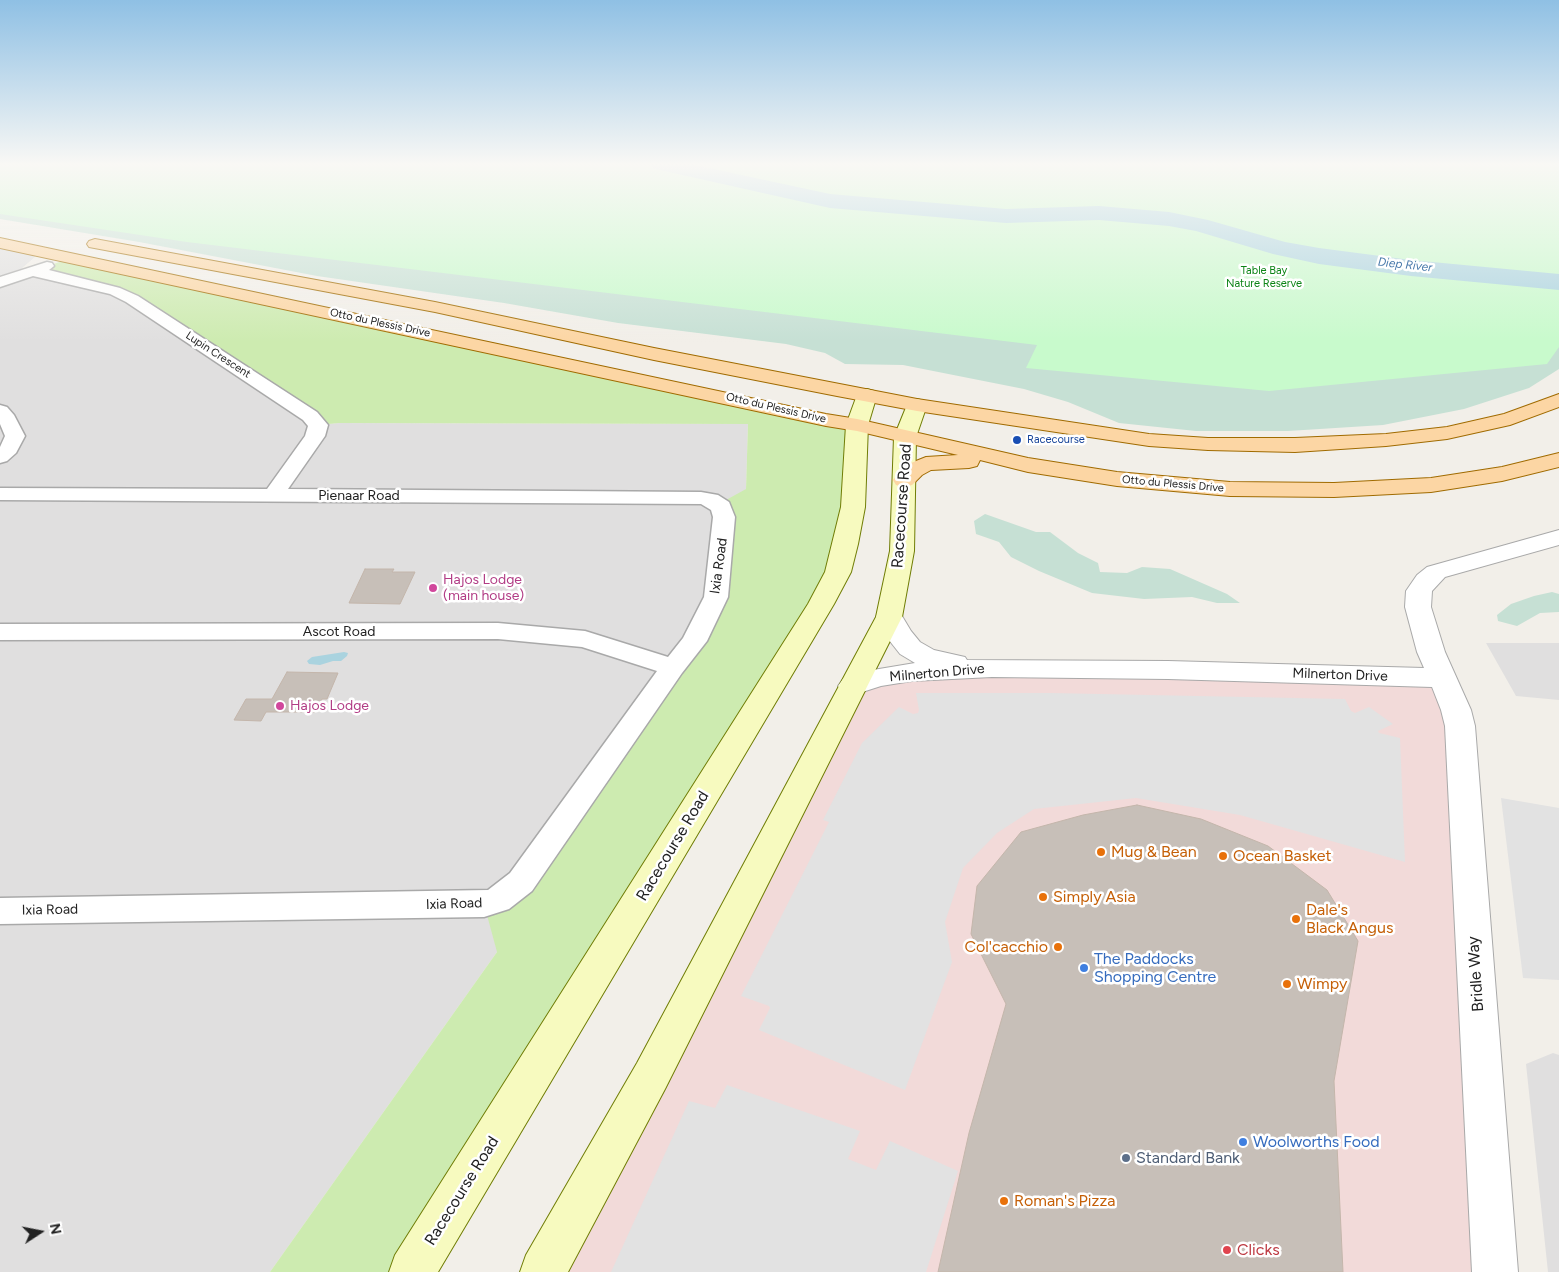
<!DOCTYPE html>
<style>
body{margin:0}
#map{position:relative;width:1559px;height:1272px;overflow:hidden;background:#f2efe9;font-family:Figtree,sans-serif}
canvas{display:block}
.north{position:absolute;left:15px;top:1207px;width:50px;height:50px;-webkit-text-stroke:4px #fff;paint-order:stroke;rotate:79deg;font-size:14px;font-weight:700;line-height:20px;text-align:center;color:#222}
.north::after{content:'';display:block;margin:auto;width:18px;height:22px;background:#222;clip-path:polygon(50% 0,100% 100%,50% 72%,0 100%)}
</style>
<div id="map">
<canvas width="1559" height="1272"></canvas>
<div class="north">N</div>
</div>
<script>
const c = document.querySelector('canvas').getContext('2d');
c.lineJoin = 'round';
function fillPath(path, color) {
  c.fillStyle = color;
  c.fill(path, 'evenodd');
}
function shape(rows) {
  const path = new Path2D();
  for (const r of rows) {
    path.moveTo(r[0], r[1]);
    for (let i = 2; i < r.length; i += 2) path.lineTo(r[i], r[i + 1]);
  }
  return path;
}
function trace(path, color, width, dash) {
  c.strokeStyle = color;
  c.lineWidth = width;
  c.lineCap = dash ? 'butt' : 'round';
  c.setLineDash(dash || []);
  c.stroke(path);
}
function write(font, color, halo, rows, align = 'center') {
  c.font = font + ' Figtree,sans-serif';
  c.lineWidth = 5;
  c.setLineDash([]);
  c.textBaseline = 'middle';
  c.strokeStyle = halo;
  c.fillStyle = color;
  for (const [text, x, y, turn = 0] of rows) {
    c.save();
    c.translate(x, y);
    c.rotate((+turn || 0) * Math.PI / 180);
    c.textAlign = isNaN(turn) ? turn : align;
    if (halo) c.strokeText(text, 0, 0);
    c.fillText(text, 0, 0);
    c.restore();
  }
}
const residential = shape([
 [0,248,3,249,36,256,21,269,0,276],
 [33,271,115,291,318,425,339,423,748,424,746,489,716,597,497,952,270,1272,0,1272,0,282],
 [1486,643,1559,643,1559,700,1516,696],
 [1553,1053,1559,1055,1559,1272,1548,1272,1526,1064]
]);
const commercial = shape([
 [890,675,1443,678,1495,1272,543,1272,853,686]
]);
const grass = shape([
 [71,258,857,425,846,544,412,1272,270,1272,497,952,484,904,498,900,705,621,717,505,746,489,748,424,339,423,318,425,132,299,33,271]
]);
const wetland = shape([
 [0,164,629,164,1559,285,1559,369,1529,388,1464,409,1383,425,1288,431,1196,431,1119,423,1068,402,1024,389,903,365,845,364,825,353,786,344,618,323,504,303,317,276,139,242,0,219],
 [985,514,1036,532,1050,532,1078,553,1098,563,1100,572,1127,573,1142,567,1170,569,1227,594,1240,603,1217,603,1192,597,1144,599,1092,593,1039,571,1011,557,999,542,976,534,974,521],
 [1552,592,1559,594,1559,612,1540,613,1517,626,1498,621,1497,615,1511,604,1534,596]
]);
const park = shape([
 [0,164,1559,164,1559,347,1547,364,1269,391,1026,368,1037,345,187,242,0,214]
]);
const parking = shape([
 [916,693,1050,693,1345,699,1351,711,1355,713,1369,707,1393,724,1378,731,1379,733,1400,738,1405,862,1240,815,1136,798,1034,809,997,833,963,868,945,922,952,962,905,1090,759,1030,770,1008,769,1006,741,996,829,822,823,820,862,743,899,707,913,714,918,713,919,710],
 [1501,798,1559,808,1559,980,1523,978],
 [727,1085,860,1131,848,1159,876,1170,890,1141,958,1171,926,1272,611,1272,689,1101,715,1108]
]);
const water = shape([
 [344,652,348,653,347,656,341,661,333,661,320,665,309,664,307,661,312,657]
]);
const river = shape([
 [650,164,690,164,830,194,1006,209,1099,206,1169,212,1208,220,1285,242,1319,248,1411,260,1559,274,1559,290,1411,276,1319,264,1273,254,1196,231,1169,226,1099,220,1006,223,830,208,660,170,653,168,650,164]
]);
const building = shape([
 [365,569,394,569,392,572,415,572,400,604,349,603,365,569],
 [287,672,338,673,327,699,322,699,315,712,266,712,261,721,234,720,246,699,272,699,287,672],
 [1137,805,1201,819,1268,846,1327,890,1358,941,1334,1081,1343,1272,938,1272,969,1133,1006,1004,971,934,977,886,1021,832,1083,815,1137,805]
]);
const minor = shape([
 [47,262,52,263,54,266,49,270,120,288,138,296,317,412,328,425,325,436,288,489,701,492,718,495,729,502,735,517,728,597,707,641,682,673,532,891,509,909,484,917,0,924,0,898,488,890,510,873,657,671,582,647,498,639,0,640,0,624,498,623,585,631,668,657,683,638,704,597,713,517,711,510,701,504,0,500,0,488,267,489,305,436,308,426,303,420,126,302,110,294,33,276,0,287,0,277,47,262],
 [0,405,7,407,14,415,25,436,16,453,7,461,0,463,0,447,5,436,0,424,0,405]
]);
const tertiary = shape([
 [1559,530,1559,545,1445,577,1432,591,1431,607,1445,652,1471,710,1475,726,1518,1272,1472,1272,1445,726,1441,710,1432,687,1168,679,992,677,912,681,881,686,853,695,843,693,838,686,843,679,867,671,915,663,900,654,885,635,876,617,879,611,889,609,899,611,911,631,920,642,934,650,965,657,967,660,1168,661,1424,668,1417,652,1405,607,1406,591,1417,575,1427,567,1559,530]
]);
const secondary = shape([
 [867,389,874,391,877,395,868,425,865,507,858,544,851,572,834,604,438,1272,389,1272,395,1255,808,604,825,572,841,507,846,425,857,395,860,391,867,389],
 [917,399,924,401,927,405,916,437,914,551,902,617,665,1089,568,1272,520,1272,526,1255,637,1063,876,617,890,551,894,437,907,405,910,401,917,399]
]);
const primary = shape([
 [0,238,826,414,857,419,1028,458,1117,472,1230,482,1334,483,1431,478,1502,467,1559,453,1559,467,1502,481,1431,492,1334,497,1230,496,1117,486,1028,472,980,460,977,466,969,468,931,470,922,475,912,485,904,487,896,485,893,480,906,465,926,457,958,455,857,431,826,426,0,248,0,238],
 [95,239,435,302,654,348,917,399,1149,434,1208,438,1295,438,1386,434,1447,427,1504,414,1559,394,1559,407,1510,425,1447,439,1386,446,1295,452,1208,450,1149,446,917,411,837,396,654,360,435,312,89,247,87,244,89,241,95,239]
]);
const markers = [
 [1017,440,5,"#1a4fb4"],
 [433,588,5,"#d1479c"],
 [280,706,5,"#d1479c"],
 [1101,852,5,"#e8710a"],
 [1223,856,5,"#e8710a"],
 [1043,897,5,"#e8710a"],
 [1296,919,5,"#e8710a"],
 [1058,947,5,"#e8710a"],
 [1084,968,5,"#3f7fe0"],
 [1287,984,5,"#e8710a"],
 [1243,1142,5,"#3f7fe0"],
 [1126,1158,5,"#5c6f8a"],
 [1004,1201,5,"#e8710a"],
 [1227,1250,5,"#e0444e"]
];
const farParknames = [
 ["Table Bay",1264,271],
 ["Nature Reserve",1264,284]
];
const farStreetnames = [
 ["Otto du Plessis Drive",380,323,12],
 ["Lupin Crescent",218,355,33],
 ["Otto du Plessis Drive",776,408,13],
 ["Otto du Plessis Drive",1173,484,5]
];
const farTransitnames = [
 ["Racecourse",1027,440]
];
const farWaternames = [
 ["Diep River",1405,265,6]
];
const streetNames = [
 ["Pienaar Road",359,496],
 ["Ixia Road",719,566,-82],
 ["Ascot Road",339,632],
 ["Milnerton Drive",937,673,-5],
 ["Milnerton Drive",1340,675,2],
 ["Ixia Road",454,904,-2],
 ["Ixia Road",50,910,-1]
];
const hotelNames = [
 ["Hajos Lodge",443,580],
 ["(main house)",443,596],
 ["Hajos Lodge",290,706]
];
const nearStreetnames = [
 ["Racecourse Road",902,506,-86],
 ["Racecourse Road",673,846,-59],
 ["Bridle Way",1476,974,-94],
 ["Racecourse Road",462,1191,-58]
];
const nearFoodnames = [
 ["Mug & Bean",1111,852],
 ["Ocean Basket",1233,856],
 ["Simply Asia",1053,897],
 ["Dale's",1306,910],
 ["Black Angus",1306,928],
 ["Col'cacchio",1048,947,"right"],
 ["Wimpy",1297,984],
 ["Roman's Pizza",1014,1201]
];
const nearShopnames = [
 ["The Paddocks",1094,959],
 ["Shopping Centre",1094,977],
 ["Woolworths Food",1253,1142]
];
const nearServicenames = [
 ["Standard Bank",1136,1158]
];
const nearHealthnames = [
 ["Clicks",1237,1250]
];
fillPath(residential, '#e0dfdf');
fillPath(commercial, '#f2dad9');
fillPath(grass, '#cdebb0');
fillPath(wetland, '#c6e0d4');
fillPath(park, '#c8facc');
fillPath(parking, '#e2e2e2');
fillPath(water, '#aad3df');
fillPath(river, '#aad3df');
fillPath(building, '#c7bfb8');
trace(building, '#c4b6ab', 1);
trace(minor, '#a9a9a9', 3);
trace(tertiary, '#a9a9a9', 2);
trace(secondary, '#707d05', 2);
trace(primary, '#a06b00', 2);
fillPath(minor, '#fff');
fillPath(tertiary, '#fff');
fillPath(secondary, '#f7fabf');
fillPath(primary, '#fcd6a4');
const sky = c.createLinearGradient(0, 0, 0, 342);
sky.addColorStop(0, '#8fc0e4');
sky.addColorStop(0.48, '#f9f8f5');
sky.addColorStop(1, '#f9f8f500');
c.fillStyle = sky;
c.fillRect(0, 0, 1559, 342);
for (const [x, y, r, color] of markers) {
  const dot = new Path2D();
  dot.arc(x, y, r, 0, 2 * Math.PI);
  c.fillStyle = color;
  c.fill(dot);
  trace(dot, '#fff', 2);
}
write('11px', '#0c8416', '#fff', farParknames);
write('11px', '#222', '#fff', farStreetnames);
write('11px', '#164399', '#fff', farTransitnames, 'left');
write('italic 12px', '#4a7aab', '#fff', farWaternames);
write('14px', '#222', '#fff', streetNames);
write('14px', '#b23c85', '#fff', hotelNames, 'left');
write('16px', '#222', '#fff', nearStreetnames);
write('16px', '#c56008', '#fff', nearFoodnames, 'left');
write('16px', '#366cbe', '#fff', nearShopnames, 'left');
write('16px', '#4e5e75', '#fff', nearServicenames, 'left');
write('16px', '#be3a42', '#fff', nearHealthnames, 'left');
</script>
